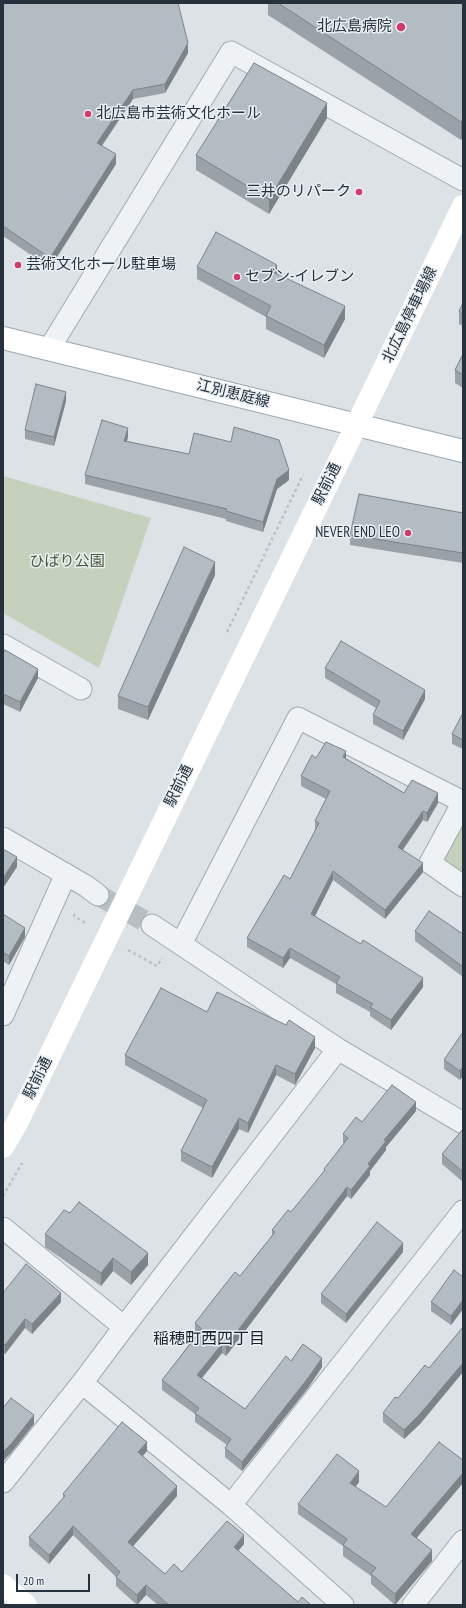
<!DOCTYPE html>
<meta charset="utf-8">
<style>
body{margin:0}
#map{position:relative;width:466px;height:1608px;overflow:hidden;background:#dce2e6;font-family:"PT Sans Narrow",sans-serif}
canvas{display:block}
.frame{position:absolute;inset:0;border:4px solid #25323d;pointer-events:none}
.scale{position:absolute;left:16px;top:1574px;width:74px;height:18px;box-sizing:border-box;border:2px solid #25323d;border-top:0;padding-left:5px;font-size:12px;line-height:14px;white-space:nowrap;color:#25323d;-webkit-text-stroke:3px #ebf0f4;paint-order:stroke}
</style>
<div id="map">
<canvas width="466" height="1608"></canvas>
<div class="frame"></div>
<div class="scale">20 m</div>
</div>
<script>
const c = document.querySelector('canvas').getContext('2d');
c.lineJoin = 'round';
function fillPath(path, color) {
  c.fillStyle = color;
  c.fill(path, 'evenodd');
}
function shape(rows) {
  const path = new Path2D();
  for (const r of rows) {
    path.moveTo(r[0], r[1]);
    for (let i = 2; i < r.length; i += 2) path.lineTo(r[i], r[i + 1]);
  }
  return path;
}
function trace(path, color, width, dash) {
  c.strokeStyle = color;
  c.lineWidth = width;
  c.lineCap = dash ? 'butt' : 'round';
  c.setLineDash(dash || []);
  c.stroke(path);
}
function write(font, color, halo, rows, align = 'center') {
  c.font = font + ' "PT Sans Narrow","Noto Sans JP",sans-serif';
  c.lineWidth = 3;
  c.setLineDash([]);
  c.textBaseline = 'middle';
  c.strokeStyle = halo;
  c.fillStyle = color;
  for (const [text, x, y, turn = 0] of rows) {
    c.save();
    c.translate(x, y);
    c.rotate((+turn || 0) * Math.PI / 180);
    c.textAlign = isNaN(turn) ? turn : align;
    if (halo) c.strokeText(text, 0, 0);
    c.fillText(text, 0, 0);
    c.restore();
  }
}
const green = shape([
 [3,476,151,518,99,668,3,613],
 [463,802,463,886,430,863]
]);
const streetTunnel = shape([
 [98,895,152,925]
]);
const path = shape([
 [227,632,303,475],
 [75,914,74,916,87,924],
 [128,950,157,966,162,958],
 [3,1196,22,1163]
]);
const street = shape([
 [49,349,231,52,463,180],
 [3,645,81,689],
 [3,838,86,886,98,895],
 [152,925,338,1049,463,1123],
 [181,944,298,718,463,802,430,863,463,886],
 [3,1015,66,874],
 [3,1228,124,1327],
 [82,1383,231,1505,343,1605],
 [3,1482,82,1383,124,1327,338,1049],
 [231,1505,463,1211],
 [413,1605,463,1541]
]);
const secondary = shape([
 [3,1147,16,1125,463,206],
 [3,1585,26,1605]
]);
const primary = shape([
 [3,338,463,451]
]);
const wall = shape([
 [3,3,188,53,165,93,133,99,102,146,116,164,50,268,3,236],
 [268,3,463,3,461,140,268,15],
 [327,118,269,214,196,170,196,155],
 [197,267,277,274,345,319,324,358,266,329,266,317,197,279],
 [463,303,463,326,459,324,459,311],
 [463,354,463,388,455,383,455,370],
 [66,401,54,446,25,439,25,430],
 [128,437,127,441,289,480,277,489,263,532,226,521,226,519,85,484,85,475],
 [463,513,463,563,350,545,350,535],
 [215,575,148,720,118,709,118,696],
 [3,653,38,678,20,712,3,704],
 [325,668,425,699,403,740,373,724,373,715,376,708,325,678],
 [463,713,463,749,452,744,452,734],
 [316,758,346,759,404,793,438,803,427,822,423,820,403,850,423,872,385,919,333,880,315,916,423,987,391,1030,370,1016,370,1012,336,993,336,984,290,958,283,968,247,947,247,938,290,879,315,831,315,821,326,799,301,786,301,776],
 [3,914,25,937,9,965,3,961],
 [415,931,463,934,463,977,415,941],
 [207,1012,315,1048,295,1085,276,1075,248,1133,239,1129,212,1178,181,1161,181,1151,203,1108,125,1065,125,1055],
 [463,1032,460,1080,444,1069,444,1060],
 [416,1111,386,1147,386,1150,370,1171,370,1175,351,1199,347,1196,226,1356,222,1353,202,1378,245,1409,291,1361,322,1367,308,1388,242,1471,225,1457,225,1448,227,1445,195,1422,195,1414,162,1390,162,1380,197,1334,195,1333,195,1323,240,1276,272,1236,272,1230,291,1212,324,1172,324,1169,344,1144,343,1143,343,1134,362,1122],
 [463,1129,463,1182,442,1164,442,1154],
 [70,1213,148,1265,131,1285,113,1271,101,1286,45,1247,45,1234],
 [403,1252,346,1323,321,1303,321,1294],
 [463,1277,463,1309,451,1325,431,1311,431,1302],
 [3,1293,61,1302,32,1334,25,1328,5,1354,3,1353],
 [463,1327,463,1372,420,1424,404,1439,383,1422,383,1413,429,1368],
 [147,1451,143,1456,177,1496,133,1546,165,1574,182,1572,244,1544,238,1551,298,1602,311,1605,158,1605,146,1595,137,1605,116,1586,116,1577,73,1535,49,1564,29,1546,29,1537,63,1498,63,1494],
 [463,1460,463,1483,417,1538,432,1561,395,1605,371,1584,371,1576,343,1556,343,1546,298,1514,298,1504,359,1482,355,1487,386,1507]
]);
const shadedWall = shape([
 [188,43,188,53,165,93,165,84],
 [133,90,133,99,97,152,97,143],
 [327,103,327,118,269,214,269,199],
 [463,119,463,137,461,140,461,122],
 [116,154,116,164,50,268,50,258],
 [277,265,277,278,273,272],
 [345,306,345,319,324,358,324,345],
 [66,392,66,401,54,446,54,437],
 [128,428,128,437,124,450,124,441],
 [289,470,289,480,277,489,263,532,263,522,277,479],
 [215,562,215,575,148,720,148,707],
 [38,669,38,678,20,712,20,702],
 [425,690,425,699,403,740,403,731],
 [346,751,346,761,343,757],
 [438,793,438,803,427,822,427,813],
 [423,811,423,820,398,856,398,847],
 [17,857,17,867,3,888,3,878],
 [423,863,423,872,385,919,385,910],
 [333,871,333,880,311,924,311,914],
 [25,928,25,937,9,965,9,956],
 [290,948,290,958,283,968,283,958],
 [423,978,423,987,391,1030,391,1020],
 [315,1037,315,1048,295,1085,295,1074],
 [276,1065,276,1075,248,1133,248,1123],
 [463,1066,463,1076,460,1080,460,1071],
 [416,1102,416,1111,386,1147,386,1150,370,1171,370,1175,351,1199,351,1190,384,1140],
 [239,1118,239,1129,212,1178,212,1167],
 [347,1187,347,1196,226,1356,226,1346],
 [403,1243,403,1252,346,1323,346,1314],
 [148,1253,148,1265,131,1285,131,1272],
 [113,1258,113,1271,101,1286,101,1273],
 [61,1293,61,1302,32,1334,32,1324],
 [463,1300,463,1309,451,1325,451,1316],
 [25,1319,25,1328,5,1354,5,1345],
 [222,1344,222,1353,197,1384,197,1375],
 [322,1358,322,1367,308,1388,242,1471,242,1462],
 [463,1363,463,1372,420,1424,404,1439,404,1430],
 [34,1415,34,1424,11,1453,3,1461,3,1452],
 [147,1442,147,1451,138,1461,138,1452],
 [359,1471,359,1482,350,1494,350,1483],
 [463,1473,463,1483,411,1544,411,1534],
 [177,1486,177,1496,128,1552,128,1542],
 [73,1526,73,1535,49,1564,49,1555],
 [244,1535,244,1544,234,1556,234,1547],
 [432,1550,432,1561,395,1605,395,1594],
 [146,1585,146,1595,137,1605,137,1595]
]);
const building = shape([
 [3,3,178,3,188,43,165,84,133,90,97,143,116,154,50,258,3,226,3,3],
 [278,3,463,3,463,119,461,122,278,3],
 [254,63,327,103,269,199,196,155,254,63],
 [216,232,277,265,273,272,345,306,324,345,266,316,271,306,197,267,216,232],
 [463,303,463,313,459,311,463,303],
 [463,354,463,375,455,370,463,354],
 [36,384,66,392,54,437,25,430,36,384],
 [102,420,128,428,124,441,189,454,194,433,231,442,234,427,279,440,289,470,277,479,263,522,226,511,227,509,85,475,102,420],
 [359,494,463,513,463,553,350,535,359,494],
 [184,547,215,562,148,707,118,696,184,547],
 [341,641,425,690,403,731,373,715,380,701,325,668,341,641],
 [5,650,38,669,20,702,3,694,3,653,5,650],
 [463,713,463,740,452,734,463,713],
 [326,742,346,751,343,757,404,793,412,780,438,793,427,813,423,811,398,847,423,863,385,910,333,871,311,914,361,944,363,940,423,978,391,1020,370,1007,373,1004,336,983,340,977,290,948,283,958,247,938,284,875,290,879,319,823,315,821,330,791,301,776,312,755,316,758,326,742],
 [3,849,17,857,3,878,3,849],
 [429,911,463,934,463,967,415,931,429,911],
 [3,914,25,928,9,956,3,952,3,914],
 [161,988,207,1012,217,992,286,1025,289,1020,315,1037,295,1074,276,1065,248,1123,239,1118,212,1167,181,1151,207,1100,125,1055,161,988],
 [463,1032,463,1066,460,1071,444,1060,463,1032],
 [392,1085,416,1102,384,1140,386,1141,368,1164,370,1166,351,1190,347,1187,226,1346,222,1344,197,1375,245,1409,286,1356,291,1361,303,1344,322,1358,308,1378,242,1462,225,1448,231,1439,195,1413,199,1408,162,1380,202,1329,195,1323,216,1296,235,1272,240,1276,275,1232,272,1230,288,1210,291,1212,325,1170,324,1169,348,1138,343,1134,356,1117,362,1122,392,1085],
 [463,1129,463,1172,442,1154,463,1129],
 [79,1202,148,1253,131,1272,113,1258,101,1273,45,1234,64,1210,70,1213,79,1202],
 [377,1222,403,1243,346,1314,321,1294,377,1222],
 [26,1264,61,1293,32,1324,25,1319,5,1345,3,1344,3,1293,26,1264],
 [454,1270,463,1277,463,1300,451,1316,431,1302,454,1270],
 [463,1327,463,1363,420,1414,404,1430,383,1413,395,1397,398,1398,425,1365,429,1368,463,1327],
 [11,1398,34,1415,11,1444,3,1452,3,1408,11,1398],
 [122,1422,147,1442,138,1452,177,1486,128,1542,165,1574,174,1564,182,1572,227,1521,244,1535,234,1547,298,1602,302,1597,311,1605,169,1605,146,1585,137,1595,116,1577,120,1572,73,1526,49,1555,29,1537,65,1496,63,1494,122,1422],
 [439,1442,463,1460,463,1473,411,1534,432,1550,395,1594,371,1574,376,1568,343,1545,347,1539,298,1504,337,1454,359,1471,350,1483,386,1507,439,1442]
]);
const markers = [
 [401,27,5,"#d03c6a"],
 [88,114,4,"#d03c6a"],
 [359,192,4,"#d03c6a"],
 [18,265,4,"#d03c6a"],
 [237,277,4,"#d03c6a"],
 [408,533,4,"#d03c6a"]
];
const poiNames = [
 ["北広島病院",392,27],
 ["北広島市芸術文化ホール",96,114,"left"],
 ["三井のリパーク",351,192],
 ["芸術文化ホール駐車場",26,265,"left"],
 ["セブン-イレブン",245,277,"left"],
 ["NEVER END LEO",400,533]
];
const streetNames = [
 ["北広島停車場線",410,315,-64],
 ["江別恵庭線",233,394,14],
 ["駅前通",327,484,-64],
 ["駅前通",179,786,-64],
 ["駅前通",38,1078,-64]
];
const parkNames = [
 ["ひばり公園",67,562]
];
const neighbourhoodNames = [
 ["稲穂町西四丁目",209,1339]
];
fillPath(green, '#c5d1bd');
trace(streetTunnel, '#b7bfc4', 21, [21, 10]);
trace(street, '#a1aab0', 23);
trace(primary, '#9ba8b2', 24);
trace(path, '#bac0c5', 2.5, [3, 3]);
trace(street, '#eef2f5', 21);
trace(secondary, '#fff', 22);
trace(primary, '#fff', 22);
fillPath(wall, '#9aa2a8');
fillPath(shadedWall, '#7d8488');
fillPath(building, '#b3bcc3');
trace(building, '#7d8488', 1);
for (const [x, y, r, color] of markers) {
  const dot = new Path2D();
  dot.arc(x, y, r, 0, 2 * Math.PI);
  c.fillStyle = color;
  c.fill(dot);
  trace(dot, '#ebf0f4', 1.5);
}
write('15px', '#25323d', '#ebf0f4', poiNames, 'right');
write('15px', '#25323d', '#ebf0f4', streetNames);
write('15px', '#405932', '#ebf0f4', parkNames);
write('16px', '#18232d', '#ebf0f4', neighbourhoodNames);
</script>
